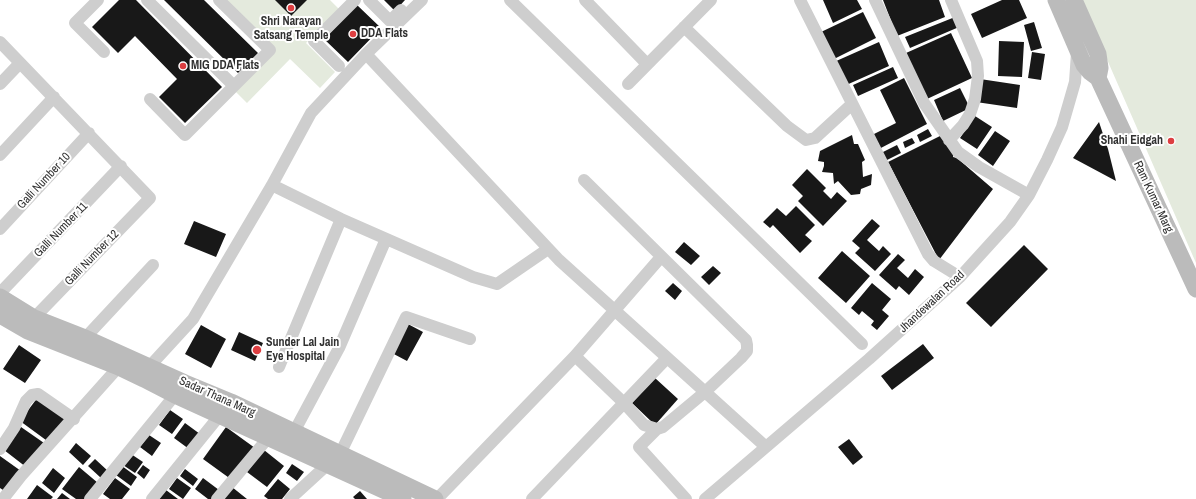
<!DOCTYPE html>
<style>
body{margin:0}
canvas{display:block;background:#fff}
</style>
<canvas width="1196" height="499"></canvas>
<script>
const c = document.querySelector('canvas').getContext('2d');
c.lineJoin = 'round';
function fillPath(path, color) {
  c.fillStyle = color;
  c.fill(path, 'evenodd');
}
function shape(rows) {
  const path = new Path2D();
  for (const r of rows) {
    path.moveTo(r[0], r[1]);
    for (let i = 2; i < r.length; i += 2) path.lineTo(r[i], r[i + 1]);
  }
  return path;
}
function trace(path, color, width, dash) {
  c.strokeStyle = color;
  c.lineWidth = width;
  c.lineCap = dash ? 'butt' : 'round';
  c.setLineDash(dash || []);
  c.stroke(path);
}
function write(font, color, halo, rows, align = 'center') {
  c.font = font + ' "Archivo Narrow",sans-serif';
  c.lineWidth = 4;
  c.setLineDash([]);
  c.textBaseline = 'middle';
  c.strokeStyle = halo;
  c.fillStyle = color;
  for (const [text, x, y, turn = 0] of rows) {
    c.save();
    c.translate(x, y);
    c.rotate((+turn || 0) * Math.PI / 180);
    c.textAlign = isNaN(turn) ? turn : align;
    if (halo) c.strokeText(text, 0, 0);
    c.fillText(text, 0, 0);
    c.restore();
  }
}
const green = shape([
 [227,0,330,0,339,9,306,43,335,72,320,88,290,59,247,103,234,90,275,48],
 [1081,0,1196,0,1196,263]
]);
const building = shape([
 [119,0,136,0,222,87,185,123,159,97,177,79,135,36,118,53,92,27],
 [164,0,204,0,258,53,238,73],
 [275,0,307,0,291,16],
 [384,0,405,0,395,11],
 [823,0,857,0,862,9,833,23],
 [883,0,939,0,945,17,897,36],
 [1002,0,1019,0,1027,18,982,38,971,14],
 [357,5,381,28,348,62,324,39],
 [863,12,876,38,834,59,821,32],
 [955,17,959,27,910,48,905,37],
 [1034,22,1042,48,1031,51,1024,25],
 [951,33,972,78,927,99,906,53],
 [999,41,1024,42,1022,77,998,76],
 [879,42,889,66,844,86,834,62],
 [1032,52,1045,54,1041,80,1028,78],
 [893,67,898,78,858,96,853,85],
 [904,78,927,124,877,150,870,136,896,123,880,90],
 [980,79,1020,85,1017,108,976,102],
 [960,88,970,108,943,121,934,100],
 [975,116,992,127,977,149,960,138],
 [1099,122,1108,149,1116,181,1073,158],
 [928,129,932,136,920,142,917,135],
 [995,131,1010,141,993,166,978,155],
 [852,135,854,144,858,144,865,160,862,162,863,177,872,174,871,185,861,189,860,194,851,195,838,181,834,184,833,173,822,172,824,166,824,162,818,161,820,151],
 [940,136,954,151,953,157,957,158,993,189,939,260,888,162],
 [912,138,915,143,905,148,903,142],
 [897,145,901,153,885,161,881,153],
 [807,169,826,188,823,191,831,199,837,192,847,201,823,226,798,201,803,196,792,185],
 [796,206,815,225,805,235,812,241,800,253,773,225,770,228,763,222,777,208,786,216],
 [872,219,880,226,867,240,879,251,883,246,891,254,875,271,855,253,860,248,852,241],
 [194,221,226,234,216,257,184,244],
 [684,242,700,256,691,265,675,252],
 [1024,245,1048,269,991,327,966,303],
 [842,251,870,276,846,303,818,278],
 [898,254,905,260,897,268,908,278,915,269,924,277,909,295,899,286,896,290,879,275],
 [713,266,721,273,709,285,701,277],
 [673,283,682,291,675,300,665,291],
 [872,283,891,299,882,310,889,316,877,330,871,325,874,321,862,311,859,315,851,308],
 [406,323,423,332,407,361,390,352],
 [201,325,226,339,211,368,185,354],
 [239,332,263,343,255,361,231,350],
 [923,344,934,358,892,390,881,376],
 [19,345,41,360,25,383,3,369],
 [655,378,678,399,655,425,632,403],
 [38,397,68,419,50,443,20,421],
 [170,410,183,419,172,434,159,425],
 [185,423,200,434,189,449,174,438],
 [21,427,44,443,26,467,4,450],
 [226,427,255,448,232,480,203,459],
 [149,435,161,443,152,456,140,447],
 [849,439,863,457,853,465,838,447],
 [76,443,91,456,83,465,69,452],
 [264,450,284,466,267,487,247,472],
 [131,454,143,462,135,473,123,465],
 [0,456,21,471,6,492,0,488],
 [95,459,108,471,101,478,88,466],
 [292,464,304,472,297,481,286,473],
 [143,465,150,470,144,479,137,473],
 [122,466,137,477,131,486,116,475],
 [79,467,98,483,86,499,76,499,62,489],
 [53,468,65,478,54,493,42,483],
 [185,469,198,479,193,486,180,476],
 [115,478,130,489,122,499,110,499,103,494],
 [177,478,191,488,183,499,169,489],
 [203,478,219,490,213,499,208,499,195,489],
 [278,479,290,489,282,499,268,499,264,496],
 [37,485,53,497,51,499,27,499],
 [232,487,247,499,222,499],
 [166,490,178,499,159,499],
 [360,491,367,499,355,499,353,497],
 [62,493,70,499,57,499]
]);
const street = shape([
 [98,0,75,23,104,52],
 [147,0,234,86,185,135,150,99],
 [219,0,270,50,234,86],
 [369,0,390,21,401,10],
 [510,0,862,344],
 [585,0,647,64],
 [800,0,928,254,934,261,960,277],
 [875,0,924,103,958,152,979,167,1029,195],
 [684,27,787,126,806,140,815,138,852,104],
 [0,42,150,198,34,318],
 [366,54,559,260,766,447],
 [339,66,314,41,355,0],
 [0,84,20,63],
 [628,84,711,0],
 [949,140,963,125,970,114,975,99,978,76,977,61,951,0],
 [0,155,54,97],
 [272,185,341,219,473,277,497,284,548,249],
 [0,229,89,133],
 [0,293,121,166],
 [85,338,153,265],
 [575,356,624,403,644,425,657,429,663,427,705,392,741,358,747,351,747,345,746,340,584,180],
 [149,367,193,319,272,185,311,113,366,54,422,0],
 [279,367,341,219],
 [657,429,639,447,686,499],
 [294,432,339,348,386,239],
 [0,449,14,428,26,401,32,395,38,394,74,419],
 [340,454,406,317,470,339],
 [3,499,21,476,123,362],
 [90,499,175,395],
 [152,499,220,415],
 [217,499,268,438],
 [290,499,327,465],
 [437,499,575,356,661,257],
 [532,499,667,358],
 [705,499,869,359,960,277,1010,222,1029,195,1047,160,1062,127,1075,82,1077,53]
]);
const secondary = shape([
 [1056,0,1084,65,1090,72,1098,78,1196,289],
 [1074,0,1098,54,1100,68,1098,78],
 [0,297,34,318,85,338,185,383,231,402,435,499],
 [0,315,28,331,119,367,144,379,175,395,403,499]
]);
const markers = [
 [291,8,4,"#dd3e41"],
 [353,34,4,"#dd3e41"],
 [183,66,4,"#dd3e41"],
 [1171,141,4,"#dd3e41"],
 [257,350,5,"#dd3e41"]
];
const poiNames = [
 ["Shri Narayan",291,22,"center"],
 ["Satsang Temple",291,36,"center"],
 ["DDA Flats",361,34],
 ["MIG DDA Flats",191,66],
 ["Shahi Eidgah",1163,141,"right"],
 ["Sunder Lal Jain",266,343],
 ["Eye Hospital",266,357]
];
const streetNames = [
 ["Galli Number 10",44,181,-47],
 ["Ram Kumar Marg",1153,197,65],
 ["Galli Number 11",61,230,-46],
 ["Galli Number 12",92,258,-46],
 ["Jhandewalan Road",932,302,-43],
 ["Sadar Thana Marg",217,397,24]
];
fillPath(green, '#e4eadd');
fillPath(building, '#181818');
trace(street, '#cecece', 12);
trace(secondary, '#bbb', 17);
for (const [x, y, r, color] of markers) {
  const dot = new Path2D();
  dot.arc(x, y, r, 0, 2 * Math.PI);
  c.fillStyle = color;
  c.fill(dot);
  trace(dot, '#fff', 1.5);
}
write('bold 12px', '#313131', '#fff', poiNames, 'left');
write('12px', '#313131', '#fff', streetNames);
</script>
